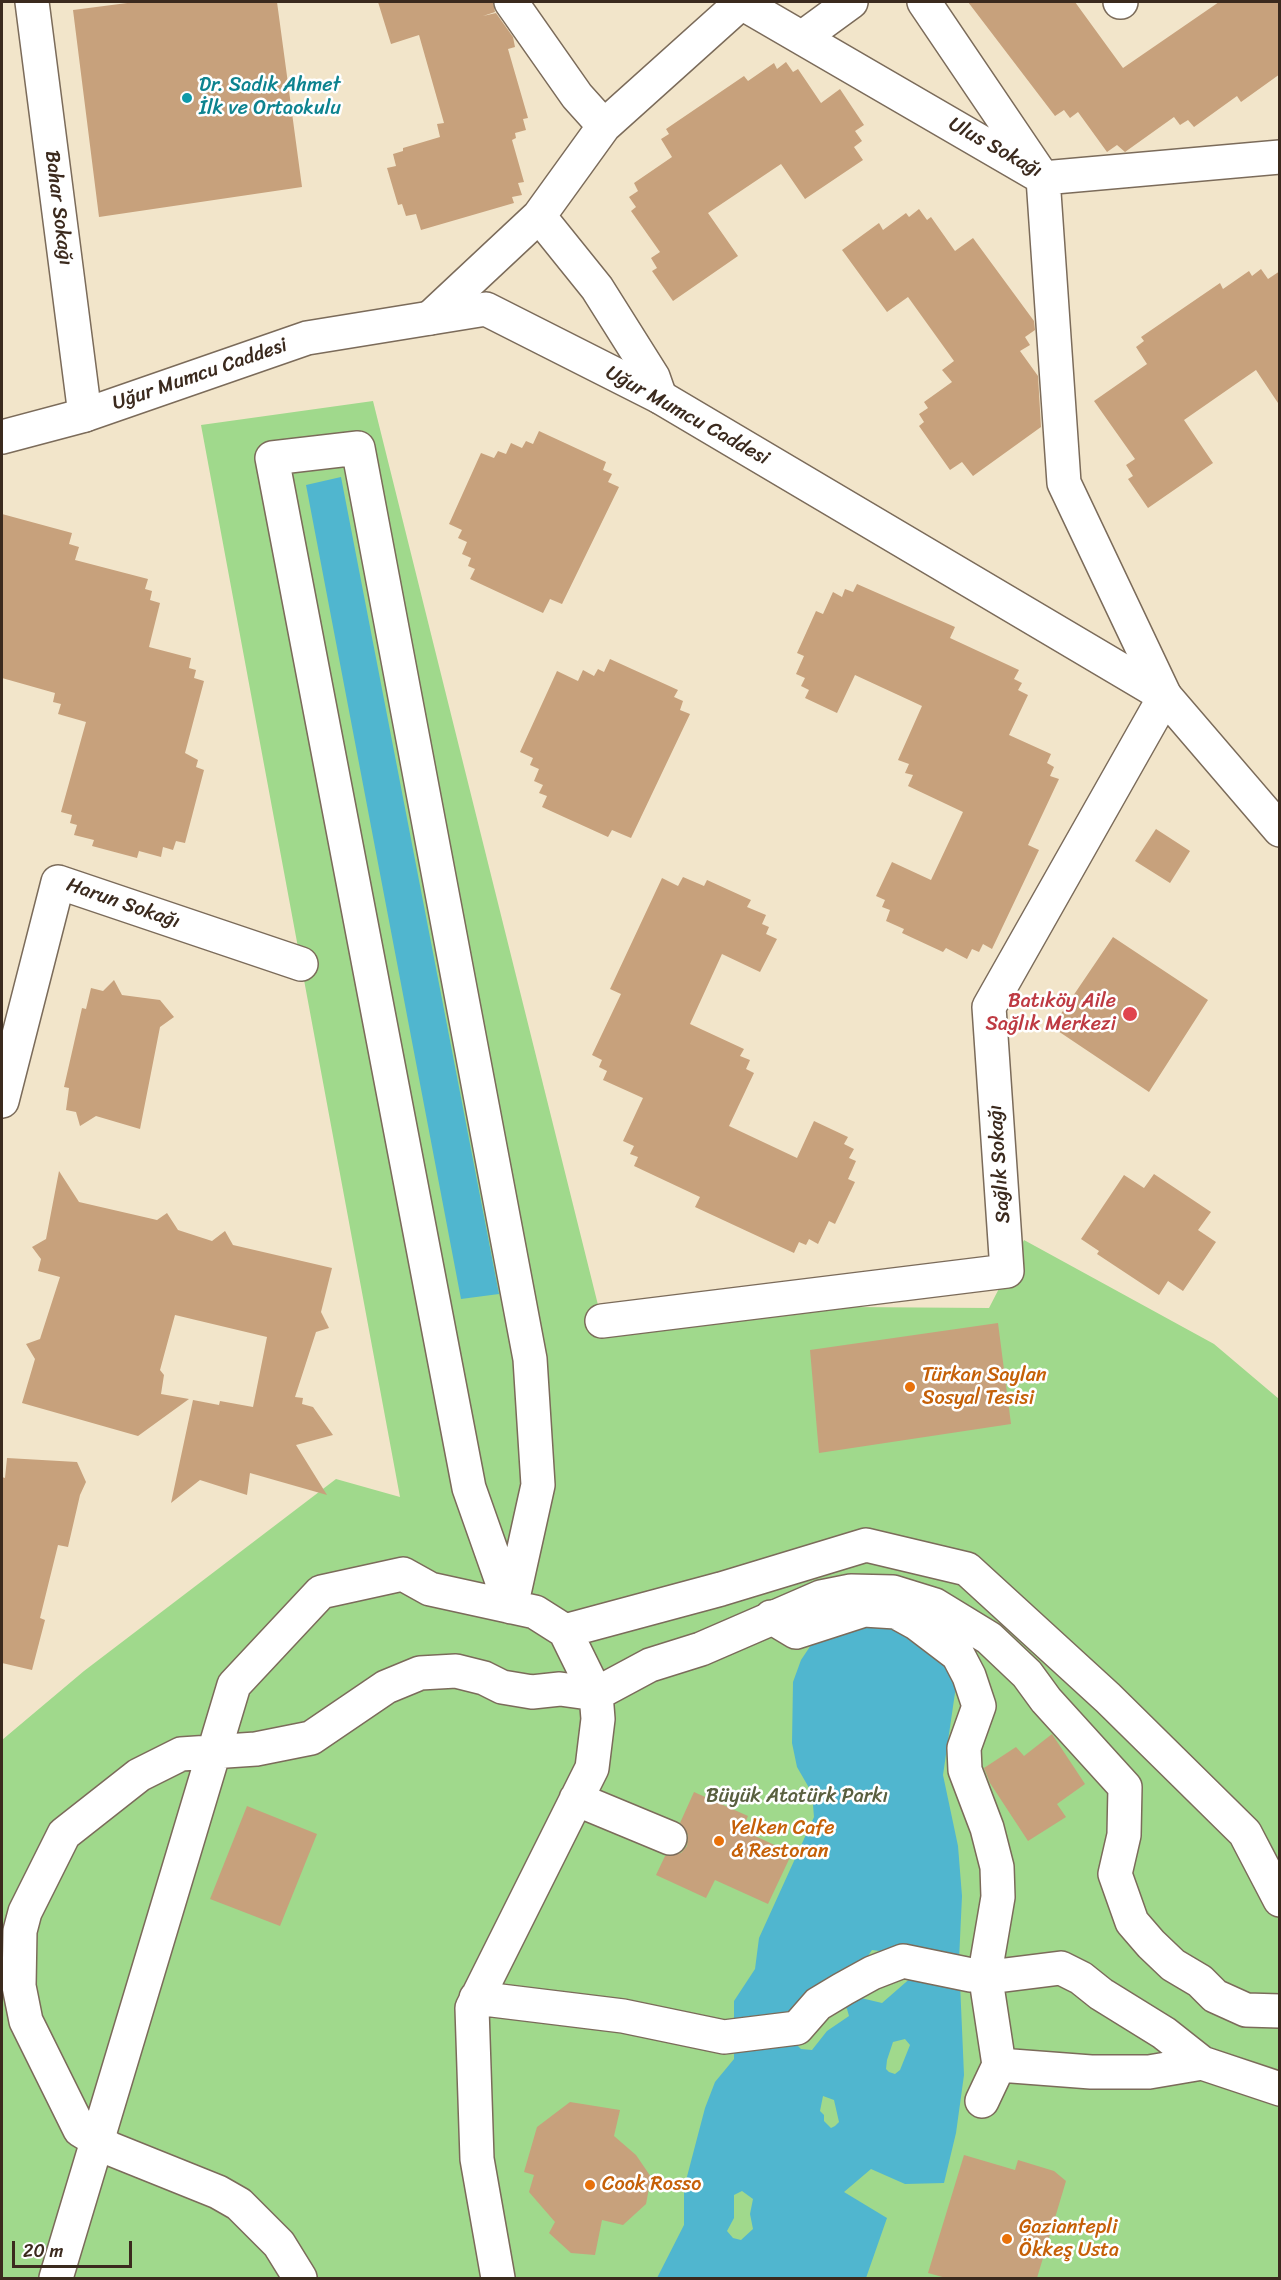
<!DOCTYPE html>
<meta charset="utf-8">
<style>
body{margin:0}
#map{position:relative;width:1281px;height:2280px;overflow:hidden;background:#f2e5ca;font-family:Sriracha,sans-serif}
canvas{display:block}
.frame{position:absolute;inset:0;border:3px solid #3b2a1e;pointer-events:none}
.scale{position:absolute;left:12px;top:2241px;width:120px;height:27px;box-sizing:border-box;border:3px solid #3b2a1e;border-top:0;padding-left:8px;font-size:18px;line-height:21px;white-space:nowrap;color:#3b2a1e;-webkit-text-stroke:4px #fff;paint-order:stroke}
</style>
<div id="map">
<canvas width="1281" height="2280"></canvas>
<div class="frame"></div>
<div class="scale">20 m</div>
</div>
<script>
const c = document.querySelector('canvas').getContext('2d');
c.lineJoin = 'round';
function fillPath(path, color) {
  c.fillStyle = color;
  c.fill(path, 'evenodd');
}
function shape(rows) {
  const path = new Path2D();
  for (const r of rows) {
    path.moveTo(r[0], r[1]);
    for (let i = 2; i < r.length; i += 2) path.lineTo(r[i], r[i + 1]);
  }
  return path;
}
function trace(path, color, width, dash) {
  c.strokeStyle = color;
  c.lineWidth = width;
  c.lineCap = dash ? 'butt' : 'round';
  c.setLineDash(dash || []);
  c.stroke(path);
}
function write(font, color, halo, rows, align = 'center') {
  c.font = font + ' Sriracha,sans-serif';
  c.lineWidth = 5;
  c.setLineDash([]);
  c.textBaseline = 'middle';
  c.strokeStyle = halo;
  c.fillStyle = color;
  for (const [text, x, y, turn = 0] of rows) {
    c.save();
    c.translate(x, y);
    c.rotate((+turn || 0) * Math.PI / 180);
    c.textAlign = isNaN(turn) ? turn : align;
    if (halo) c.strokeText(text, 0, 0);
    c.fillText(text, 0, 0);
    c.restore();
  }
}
const green = shape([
 [373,401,602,1321,765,1318,847,1307,989,1308,1024,1240,1214,1344,1279,1399,1279,2278,2,2278,2,1740,84,1671,336,1479,400,1497,201,425]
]);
const water = shape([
 [341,477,499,1294,461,1299,306,485],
 [900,1621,946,1658,956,1686,943,1775,958,1846,962,1896,959,1960,964,2075,956,2133,944,2183,905,2184,871,2169,844,2192,887,2218,866,2278,657,2278,684,2225,684,2188,705,2108,715,2082,734,2059,734,2001,755,1969,759,1938,814,1817,812,1793,797,1767,792,1743,793,1682,801,1660,817,1636,841,1627],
 [872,1950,887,1952,913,1976,882,2003,861,1998,856,1986,863,1963],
 [841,2002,847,2009,849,2016,827,2031,812,2050,801,2049,792,2040],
 [905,2039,910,2045,900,2070,895,2074,889,2072,886,2069,887,2060,893,2042],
 [823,2096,834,2100,839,2122,835,2126,831,2128,824,2121,824,2115,820,2111],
 [742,2191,753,2199,750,2214,753,2229,741,2240,733,2238,727,2231,734,2218,734,2195]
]);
const building = shape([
 [135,2,277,2,302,187,99,217,73,10],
 [378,2,493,2,495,12,483,16,496,13,513,37,515,47,508,49,528,118,523,119,526,130,515,133,516,138,512,140,524,182,518,183,522,195,512,197,514,203,421,230,416,214,406,216,402,204,398,205,387,168,396,166,393,154,403,151,403,148,440,137,437,124,444,123,419,35,391,44],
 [968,2,1075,2,1123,68,1219,2,1280,2,1280,74,1241,102,1237,96,1194,127,1188,120,1180,125,1174,117,1125,152,1117,145,1107,152,1078,112,1070,118,1064,110,1055,116],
 [786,62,793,72,798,69,821,103,840,89,864,125,855,131,862,141,854,147,863,160,805,199,781,164,708,213,738,256,673,301,652,271,657,268,651,258,660,252,631,211,636,207,629,197,638,191,634,183,672,157,661,139,669,134,666,129,744,76,748,81,774,63,777,69],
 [919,209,927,220,931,217,955,251,973,238,1034,321,1035,330,1025,337,1030,345,1020,351,1038,376,1041,427,973,476,962,462,950,470,919,426,924,422,919,414,928,408,924,402,952,382,942,370,954,361,908,297,887,312,842,250,879,223,883,230,906,213,909,217],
 [1261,269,1268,279,1280,271,1280,406,1256,370,1184,420,1213,463,1148,508,1128,479,1133,476,1126,465,1135,459,1094,401,1147,364,1136,347,1144,341,1141,337,1220,283,1223,289,1249,271,1252,276],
 [539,431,606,462,603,470,612,474,608,482,619,487,562,604,550,599,543,613,470,579,475,569,468,566,471,558,462,554,467,542,458,538,462,530,449,524,481,453,494,458,498,451,506,454,511,443,522,448,526,441,533,444],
 [2,514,72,533,69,544,79,547,75,560,148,579,145,589,152,591,150,600,160,603,149,647,191,658,189,668,196,670,194,678,204,681,185,753,198,760,196,767,204,770,185,843,176,841,173,850,163,847,161,857,139,851,137,858,92,846,94,840,74,835,77,825,70,823,72,815,61,812,86,722,58,714,61,704,53,702,55,693,2,678],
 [857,584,955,627,950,638,1019,670,1014,679,1022,683,1018,690,1028,695,1009,735,1051,754,1047,763,1054,767,1050,776,1059,779,1028,845,1039,850,992,949,983,944,979,952,972,949,967,959,946,948,943,952,902,933,904,929,886,921,890,910,882,907,885,900,876,896,892,862,931,880,963,812,908,786,913,775,905,773,909,764,898,760,922,706,855,675,837,713,805,698,809,690,801,686,805,678,796,674,804,656,797,653,816,611,823,614,833,592,842,597,845,589,853,592],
 [610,659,678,690,674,697,683,701,680,710,690,714,631,838,612,830,608,837,542,807,547,796,539,793,543,785,534,781,539,769,530,765,533,758,520,752,557,671,578,681,583,670,594,676,598,669,604,672],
 [1156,829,1190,851,1170,883,1135,861],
 [683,877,704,886,707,880,751,900,747,907,766,915,762,924,769,927,766,934,777,939,760,972,722,954,690,1024,744,1049,740,1056,750,1060,746,1069,754,1073,729,1126,797,1158,814,1121,848,1137,844,1144,854,1149,849,1158,856,1161,848,1179,855,1182,835,1224,829,1221,818,1244,809,1239,806,1245,799,1242,794,1253,695,1207,700,1197,634,1166,638,1157,630,1154,634,1146,623,1141,643,1098,603,1080,607,1071,599,1067,602,1060,592,1055,621,994,610,989,662,878,678,886],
 [1113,937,1208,1000,1149,1092,1052,1027],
 [114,980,122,995,160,1000,174,1017,160,1027,140,1129,96,1116,80,1126,76,1112,66,1110,69,1088,64,1087,82,1008,86,1009,91,988,103,991],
 [59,1171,79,1202,157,1220,167,1213,178,1230,212,1241,225,1231,233,1245,332,1268,321,1312,329,1328,316,1332,295,1397,303,1398,302,1404,313,1407,333,1435,296,1445,327,1495,250,1473,247,1495,200,1480,171,1503,193,1400,219,1405,220,1401,253,1407,267,1337,175,1315,160,1370,164,1375,161,1394,189,1399,138,1436,22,1403,35,1359,26,1344,40,1339,60,1277,38,1271,41,1259,32,1247,46,1239],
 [1154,1174,1211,1212,1198,1230,1216,1242,1183,1291,1168,1281,1159,1295,1097,1254,1099,1251,1081,1239,1124,1175,1144,1188],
 [998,1323,1011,1424,819,1453,810,1350],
 [7,1458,77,1462,86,1482,80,1495,68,1547,58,1545,40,1618,45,1620,32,1670,2,1663,2,1477,5,1478],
 [1052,1734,1085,1784,1057,1804,1066,1817,1028,1841,990,1783,984,1768,1016,1747,1024,1756],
 [694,1792,748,1816,742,1830,792,1853,768,1904,715,1880,706,1898,656,1875,665,1856,681,1853,687,1846,688,1835,680,1823],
 [247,1806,317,1834,280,1926,210,1899],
 [570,2102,620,2110,614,2136,636,2155,651,2177,646,2204,623,2225,602,2220,595,2255,571,2253,549,2233,555,2222,529,2192,534,2175,524,2172,537,2127],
 [964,2155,1015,2170,1018,2160,1054,2171,1066,2181,1037,2278,946,2278,928,2273]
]);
const minor = shape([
 [32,2,85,415],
 [511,2,577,96,604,126,539,216,597,288,653,377,660,397],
 [740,2,1043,178,1280,157],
 [1120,2,1121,2],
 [803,37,851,2],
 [604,126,742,2],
 [430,318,539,216],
 [358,448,530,1359,538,1485,511,1607,469,1488,272,458,358,448],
 [2,1101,58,882,301,964],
 [602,1321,1007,1271,989,1007,1165,696,1064,483,1043,178,924,2],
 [771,1617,796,1632,864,1610,896,1612,916,1623,958,1655,969,1676,979,1706,964,1748,965,1770,987,1828,997,1867,998,1897,985,1973,999,2065,982,2101],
 [565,1631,721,1589,866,1545,967,1569,1108,1698,1245,1833,1280,1900],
 [576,1799,670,1838],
 [476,1998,623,2016,724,2037,797,2028,818,2004,843,1989,872,1973,903,1961,971,1975,1005,1975,1061,1968,1081,1978,1101,1994,1164,2033,1202,2063,1280,2089],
 [999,2065,1091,2072,1149,2072,1202,2063],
 [56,2278,234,1685,321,1592,403,1574,430,1589,535,1612,565,1631,596,1694,598,1719,592,1768,472,2008,477,2159,498,2278],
 [300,2278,279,2244,239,2204,218,2192,111,2149,80,2130,26,2021,19,1986,20,1931,25,1912,64,1834,139,1775,181,1754,256,1749,311,1738,386,1687,420,1673,456,1671,484,1678,502,1687,532,1692,560,1689,596,1694,650,1665,701,1649,821,1597,851,1591,893,1592,935,1605,989,1638,1027,1674,1046,1700,1125,1787,1124,1835,1115,1874,1132,1922,1151,1944,1173,1965,1200,1981,1215,1996,1246,2010,1280,2011]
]);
const major = shape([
 [2,437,85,415,307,338,486,309,660,397,1165,696,1280,830]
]);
const markers = [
 [187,98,6,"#0f9aa8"],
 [1130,1014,8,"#e0444e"],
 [910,1387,6,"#e8710a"],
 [719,1841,6,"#e8710a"],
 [590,2185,6,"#e8710a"],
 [1007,2239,6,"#e8710a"]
];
const cultureNames = [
 ["Dr. Sadık Ahmet",199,86],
 ["İlk ve Ortaokulu",199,109]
];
const streetNames = [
 ["Ulus Sokağı",995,148,29],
 ["Bahar Sokağı",58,208,83],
 ["Uğur Mumcu Caddesi",200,375,-19],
 ["Uğur Mumcu Caddesi",687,416,29],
 ["Harun Sokağı",123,904,19],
 ["Sağlık Sokağı",1000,1164,-94]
];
const healthNames = [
 ["Batıköy Aile",1116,1002],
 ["Sağlık Merkezi",1116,1025]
];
const foodNames = [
 ["Türkan Saylan",922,1376],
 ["Sosyal Tesisi",922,1399],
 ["Yelken Cafe",731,1829],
 ["& Restoran",731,1852],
 ["Cook Rosso",602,2185],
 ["Gaziantepli",1019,2228],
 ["Ökkeş Usta",1019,2251]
];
const parkNames = [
 ["Büyük Atatürk Parkı",797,1797]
];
fillPath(green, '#a0d98c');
fillPath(water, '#50b6cf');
fillPath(building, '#c7a17c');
trace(minor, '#7b6b5a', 36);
trace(major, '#7b6b5a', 36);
trace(minor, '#fff', 33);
trace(major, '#fff', 33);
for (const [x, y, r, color] of markers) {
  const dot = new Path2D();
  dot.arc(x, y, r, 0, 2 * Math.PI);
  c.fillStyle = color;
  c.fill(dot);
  trace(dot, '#fff', 2);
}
write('20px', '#0d838f', '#fff', cultureNames, 'left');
write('20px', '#3b2a1e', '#fff', streetNames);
write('20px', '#be3a42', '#fff', healthNames, 'right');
write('20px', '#c56008', '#fff', foodNames, 'left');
write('20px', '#595f3f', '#fff', parkNames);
</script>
